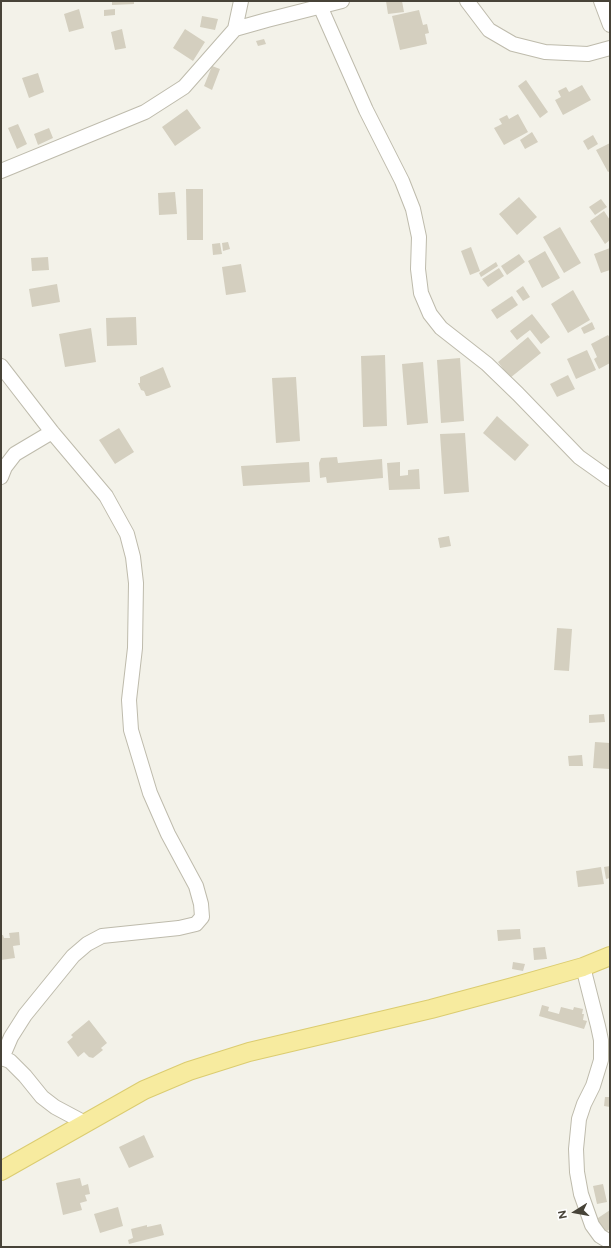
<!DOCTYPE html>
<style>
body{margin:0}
#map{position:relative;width:611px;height:1248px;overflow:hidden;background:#f3f2e9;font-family:Figtree,sans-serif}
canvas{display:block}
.frame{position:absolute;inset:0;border:2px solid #474338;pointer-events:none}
.north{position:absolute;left:555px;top:1192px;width:40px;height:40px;-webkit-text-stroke:3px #fff;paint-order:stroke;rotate:259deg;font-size:11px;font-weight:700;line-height:16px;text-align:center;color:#474338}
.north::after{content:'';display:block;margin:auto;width:14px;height:18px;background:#474338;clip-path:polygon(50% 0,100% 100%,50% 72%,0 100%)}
</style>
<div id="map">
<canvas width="611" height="1248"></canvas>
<div class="frame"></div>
<div class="north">N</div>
</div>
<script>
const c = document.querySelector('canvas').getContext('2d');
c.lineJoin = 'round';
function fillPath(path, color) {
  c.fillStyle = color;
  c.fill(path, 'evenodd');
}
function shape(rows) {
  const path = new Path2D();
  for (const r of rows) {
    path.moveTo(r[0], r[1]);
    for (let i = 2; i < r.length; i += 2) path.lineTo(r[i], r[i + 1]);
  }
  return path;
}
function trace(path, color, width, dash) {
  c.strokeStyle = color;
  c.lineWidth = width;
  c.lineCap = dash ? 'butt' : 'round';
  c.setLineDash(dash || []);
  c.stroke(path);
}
const building = shape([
 [112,1,134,1,134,4,112,5],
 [386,1,402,1,404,12,388,14],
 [79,9,84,28,69,32,64,14],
 [115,9,115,15,104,16,104,10],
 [419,10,423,25,427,24,429,33,425,34,427,44,400,50,392,16],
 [202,16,218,19,215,30,200,27],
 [122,29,126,48,115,50,111,32],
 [185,29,205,42,193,61,173,48],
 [264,39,266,44,258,46,256,41],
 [212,66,220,69,212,90,204,86],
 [38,73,44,92,29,98,22,78],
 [526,80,548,112,540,118,518,86],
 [582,85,591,100,563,115,555,100,561,97,558,91,566,87,569,92],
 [187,109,201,128,175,146,162,127],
 [518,114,528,132,504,145,494,128,502,124,499,119,507,115,509,119],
 [18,124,27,144,17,149,8,128],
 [49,128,53,138,38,145,34,134],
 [532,132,538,142,525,149,520,140],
 [593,135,598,144,588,150,583,141],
 [610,143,610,171,608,172,596,150],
 [186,189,203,189,203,240,187,240],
 [175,192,177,214,159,215,158,193],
 [519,197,537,217,517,235,499,214],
 [601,199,607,207,595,215,589,207],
 [604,211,610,220,610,240,605,244,590,221],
 [560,227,581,263,564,273,543,237],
 [228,242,230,249,223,251,222,243],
 [220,243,222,254,213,255,212,244],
 [471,247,480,271,470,275,461,251],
 [610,248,610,270,601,273,594,254],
 [545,251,560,278,542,288,528,261],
 [519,254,525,262,507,275,501,266],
 [48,257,49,270,32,271,31,258],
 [496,262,498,266,481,277,479,273],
 [241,264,246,292,226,295,222,267],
 [499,268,504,276,488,287,482,279],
 [57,284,60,302,32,307,29,289],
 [523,286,530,297,523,301,516,291],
 [573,290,590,320,568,333,551,304],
 [512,296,518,305,497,319,491,310],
 [532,314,550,337,541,344,530,330,517,340,510,331],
 [136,317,137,345,107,346,106,318],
 [592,322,595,329,584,334,581,328],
 [91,328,96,362,65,367,59,334],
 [608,335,610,338,610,363,599,369,594,359,597,357,591,344],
 [528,337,541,353,510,378,498,362],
 [587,350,596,370,576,379,567,359],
 [385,355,387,426,363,427,361,356],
 [460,358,464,421,441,423,437,360],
 [423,362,428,423,407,425,402,364],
 [163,367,171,387,148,396,146,396,144,391,141,390,138,383,140,383,140,377],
 [568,375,575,389,557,397,550,384],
 [296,377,300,441,276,443,272,378],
 [497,416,529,445,515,461,483,433],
 [119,428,134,452,115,464,99,440],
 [465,433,469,492,444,494,440,434],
 [337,457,338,463,382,459,383,478,327,483,326,477,320,478,319,463,321,458],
 [309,462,310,482,243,486,241,466],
 [400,462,400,476,408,475,408,470,419,469,420,489,389,490,387,463],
 [449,536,451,546,440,548,438,538],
 [557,628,572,629,569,671,554,670],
 [604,714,605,722,589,723,589,715],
 [595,742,610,743,610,769,593,768],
 [582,755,583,766,569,766,568,756],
 [610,866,610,878,606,879,604,867],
 [601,867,604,884,578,887,576,871],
 [520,929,521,939,498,941,497,930],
 [19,932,20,945,13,946,15,958,1,960,1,935,3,935,4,938,10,938,9,933],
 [545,947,547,959,534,960,533,948],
 [513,962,525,964,523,971,512,969],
 [542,1005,549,1007,548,1011,559,1014,561,1007,573,1010,574,1007,583,1009,582,1014,584,1014,583,1020,587,1021,584,1029,539,1016],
 [89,1020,107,1043,101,1048,103,1050,93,1058,89,1057,84,1052,78,1057,67,1042,73,1037,71,1035],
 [605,1097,610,1097,610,1107,604,1106],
 [144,1135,154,1157,129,1168,119,1147],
 [80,1178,82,1186,88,1184,90,1194,85,1195,87,1201,80,1203,82,1210,63,1215,56,1183],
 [603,1184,607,1202,597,1204,593,1186],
 [118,1207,123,1226,100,1233,94,1214],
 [610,1210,610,1229,604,1233,595,1220],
 [161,1224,164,1235,129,1244,128,1240,133,1238,131,1229,147,1225,147,1227]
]);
const minor = shape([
 [467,1,489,30,513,44,545,52,588,54,610,48],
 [601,1,610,25],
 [320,6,366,110,402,181,413,209,419,237,418,269,421,293,430,314,441,328,487,364,518,394,579,457,610,479],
 [235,29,241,1],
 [1,171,145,112,184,87,235,29,267,20,342,1],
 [1,366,52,432,106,496,127,534,133,557,136,583,135,648,129,700,131,730,150,793,168,834,196,886,201,904,202,917,196,924,179,928,102,936,87,944,73,956,25,1015,11,1037,2,1058],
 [1,477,5,467,15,454,52,432],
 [583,967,598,1026,601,1040,601,1060,593,1086,584,1104,579,1119,576,1149,577,1172,581,1194,592,1225,600,1236,610,1242],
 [1,1058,10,1061,25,1076,42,1097,55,1107,85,1123]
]);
const major = shape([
 [1,1171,144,1090,189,1071,249,1052,431,1009,513,987,583,967,610,956]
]);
fillPath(building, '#d4cfbf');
trace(minor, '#bebbac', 16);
trace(major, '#dbcc70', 20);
trace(minor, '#fff', 14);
trace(major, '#f7eb9f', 18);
</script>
